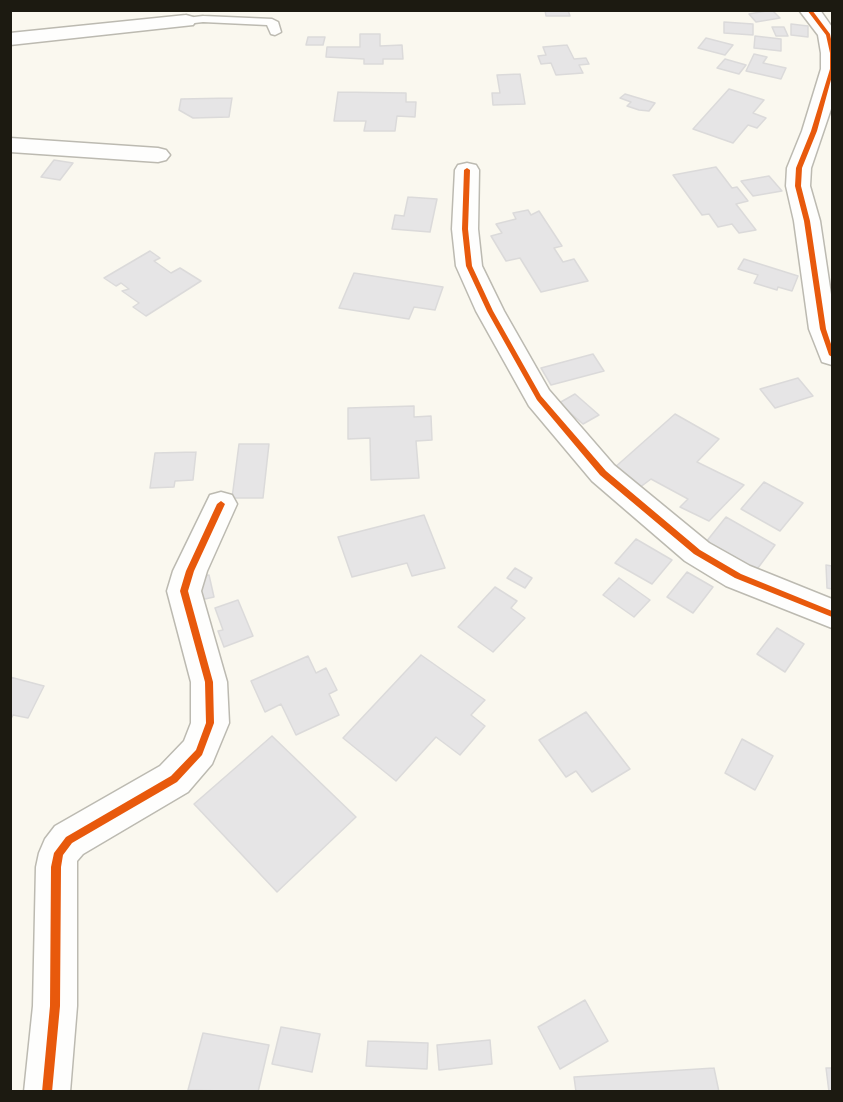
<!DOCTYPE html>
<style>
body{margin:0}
#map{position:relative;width:843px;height:1102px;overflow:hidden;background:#faf8ef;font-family:Figtree,sans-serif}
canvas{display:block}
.frame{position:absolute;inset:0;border:12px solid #1c1a11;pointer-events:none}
</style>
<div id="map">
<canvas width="843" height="1102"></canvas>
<div class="frame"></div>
</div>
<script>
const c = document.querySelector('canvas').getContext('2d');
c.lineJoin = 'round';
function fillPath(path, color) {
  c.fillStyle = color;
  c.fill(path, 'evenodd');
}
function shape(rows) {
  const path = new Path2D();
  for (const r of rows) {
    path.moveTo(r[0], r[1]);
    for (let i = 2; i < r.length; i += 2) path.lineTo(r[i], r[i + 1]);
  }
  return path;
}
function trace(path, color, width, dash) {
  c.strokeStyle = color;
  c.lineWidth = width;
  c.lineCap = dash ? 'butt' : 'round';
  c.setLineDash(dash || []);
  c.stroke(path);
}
const building = shape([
 [545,10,568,10,570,16,546,16,545,10],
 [772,10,780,18,756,22,749,14,772,10],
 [724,22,753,24,753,35,724,33,724,22],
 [791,24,808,26,808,37,791,35,791,24],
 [772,27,784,27,788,36,776,36,772,27],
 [360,34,380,34,380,46,402,45,403,59,383,59,383,64,364,64,364,59,326,57,327,47,360,47,360,34],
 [755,36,781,39,781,51,754,48,755,36],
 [308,37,325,37,323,45,306,45,308,37],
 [706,38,733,45,725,55,698,48,706,38],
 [567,45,574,59,586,58,589,64,579,65,583,73,556,75,551,63,541,64,538,56,546,55,543,47,567,45],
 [754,54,767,57,763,63,786,68,781,79,746,71,754,54],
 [725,59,746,65,739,74,717,68,725,59],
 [520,74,525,104,493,105,492,93,500,93,497,75,520,74],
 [729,89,764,100,753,113,766,118,757,128,748,125,733,143,693,129,729,89],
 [338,92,406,93,406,102,416,102,415,117,397,116,395,131,364,131,366,121,334,121,338,92],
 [625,94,655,103,649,111,639,110,627,106,631,102,620,98,625,94],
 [232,98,229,117,193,118,179,110,181,99,232,98],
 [54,160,73,163,60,180,41,177,54,160],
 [716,167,732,188,737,187,748,201,736,204,756,230,739,233,732,224,718,227,709,214,702,215,673,175,716,167],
 [769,176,782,191,753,196,741,181,769,176],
 [408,197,437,199,430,232,392,229,395,215,404,216,408,197],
 [528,210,531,215,539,211,562,246,554,248,563,262,574,259,588,281,541,292,520,258,506,261,491,236,502,233,496,224,516,219,513,213,528,210],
 [150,251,160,258,154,261,171,273,180,268,201,281,146,316,133,307,139,303,122,291,129,289,121,283,116,286,104,278,150,251],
 [744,259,798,276,792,291,778,287,777,290,754,283,758,275,738,269,744,259],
 [354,273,443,287,435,310,414,307,409,319,339,308,354,273],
 [593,354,604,371,551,385,541,368,593,354],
 [798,378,813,396,775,408,760,389,798,378],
 [575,394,599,415,583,424,559,403,575,394],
 [414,406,414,417,431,416,432,440,416,441,419,478,371,480,370,438,348,439,348,408,414,406],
 [675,414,719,439,697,462,744,485,709,521,680,507,688,499,651,479,635,491,613,469,675,414],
 [239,444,269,444,263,498,232,498,239,444],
 [196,452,193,480,175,481,174,487,150,488,155,453,196,452],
 [764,482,803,503,780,531,741,509,764,482],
 [424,515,445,568,412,576,407,563,352,577,338,537,424,515],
 [726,517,775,545,752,576,702,547,726,517],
 [636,539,672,560,652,584,615,563,636,539],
 [826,565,832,566,832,589,827,588,826,565],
 [515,568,532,578,525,588,507,578,515,568],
 [687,572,713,587,693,613,667,597,687,572],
 [209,575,214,597,196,601,192,579,209,575],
 [619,578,650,600,634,617,603,595,619,578],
 [495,587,517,601,511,608,525,618,493,652,458,627,495,587],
 [238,600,253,636,224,647,218,631,223,630,215,608,238,600],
 [777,628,804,644,785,672,757,654,777,628],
 [421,655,485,700,471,715,485,726,460,755,436,737,396,781,343,738,421,655],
 [308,656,316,673,326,668,337,690,329,694,339,715,296,735,281,704,265,712,251,681,308,656],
 [10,677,44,686,28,718,13,715,10,720,10,677],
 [586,712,630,769,592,792,576,771,566,777,539,740,586,712],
 [272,736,356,817,277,892,194,804,272,736],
 [742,739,773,756,755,790,725,773,742,739],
 [585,1000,608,1041,560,1069,538,1027,585,1000],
 [281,1027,320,1034,312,1072,272,1064,281,1027],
 [203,1033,269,1045,258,1092,188,1090,203,1033],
 [490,1040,492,1064,439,1070,437,1045,490,1040],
 [368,1041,428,1043,427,1069,366,1066,368,1041],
 [714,1068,719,1092,576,1092,574,1077,714,1068],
 [826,1068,832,1068,832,1092,829,1092,826,1068]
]);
const lane = shape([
 [203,16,272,19,278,22,281,32,275,35,271,34,267,25,203,22,186,24,180,21,186,18,203,16]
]);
const street = shape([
 [799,10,820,10,832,27,832,106,811,168,810,186,820,221,832,301,832,365,822,362,809,329,794,221,786,186,787,168,802,131,821,69,821,53,818,35,799,10],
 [186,15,193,17,196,21,193,25,10,45,10,33,186,15],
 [10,138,158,148,166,150,170,155,166,160,158,162,10,152,10,138],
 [467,163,476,165,479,170,478,229,482,266,504,311,549,390,614,465,709,543,750,566,832,599,832,628,726,586,685,561,592,481,529,406,476,311,456,266,452,229,455,170,458,165,467,163],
 [221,492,232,495,237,504,207,571,201,591,227,682,229,723,212,764,188,792,83,854,77,861,77,1006,70,1092,24,1092,33,1006,36,867,39,853,45,839,55,826,160,766,184,741,191,723,191,682,167,591,173,571,210,495,221,492]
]);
const cycleway = shape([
 [807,10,812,10,830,34,832,44,832,76,817,131,802,168,801,186,810,221,826,329,832,347,832,357,829,355,820,329,804,221,795,186,796,168,811,131,830,69,830,53,826,35,807,10],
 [467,168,470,170,468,229,472,266,493,311,541,396,606,471,700,550,741,574,832,611,832,617,735,578,694,554,600,475,537,400,487,311,466,266,462,229,464,170,467,168],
 [221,501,225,504,194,571,188,591,213,682,214,723,202,755,177,782,72,843,63,855,61,867,60,1006,52,1092,42,1092,50,1006,51,867,54,853,66,837,171,776,196,750,206,723,205,682,180,591,186,571,217,504,221,501]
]);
fillPath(building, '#e6e5e6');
trace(building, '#dbdada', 1.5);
trace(lane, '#bcbab1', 3);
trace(street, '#bcbab1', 3);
fillPath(lane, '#fefefd');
fillPath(street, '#fefefd');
fillPath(cycleway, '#e8590c');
</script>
